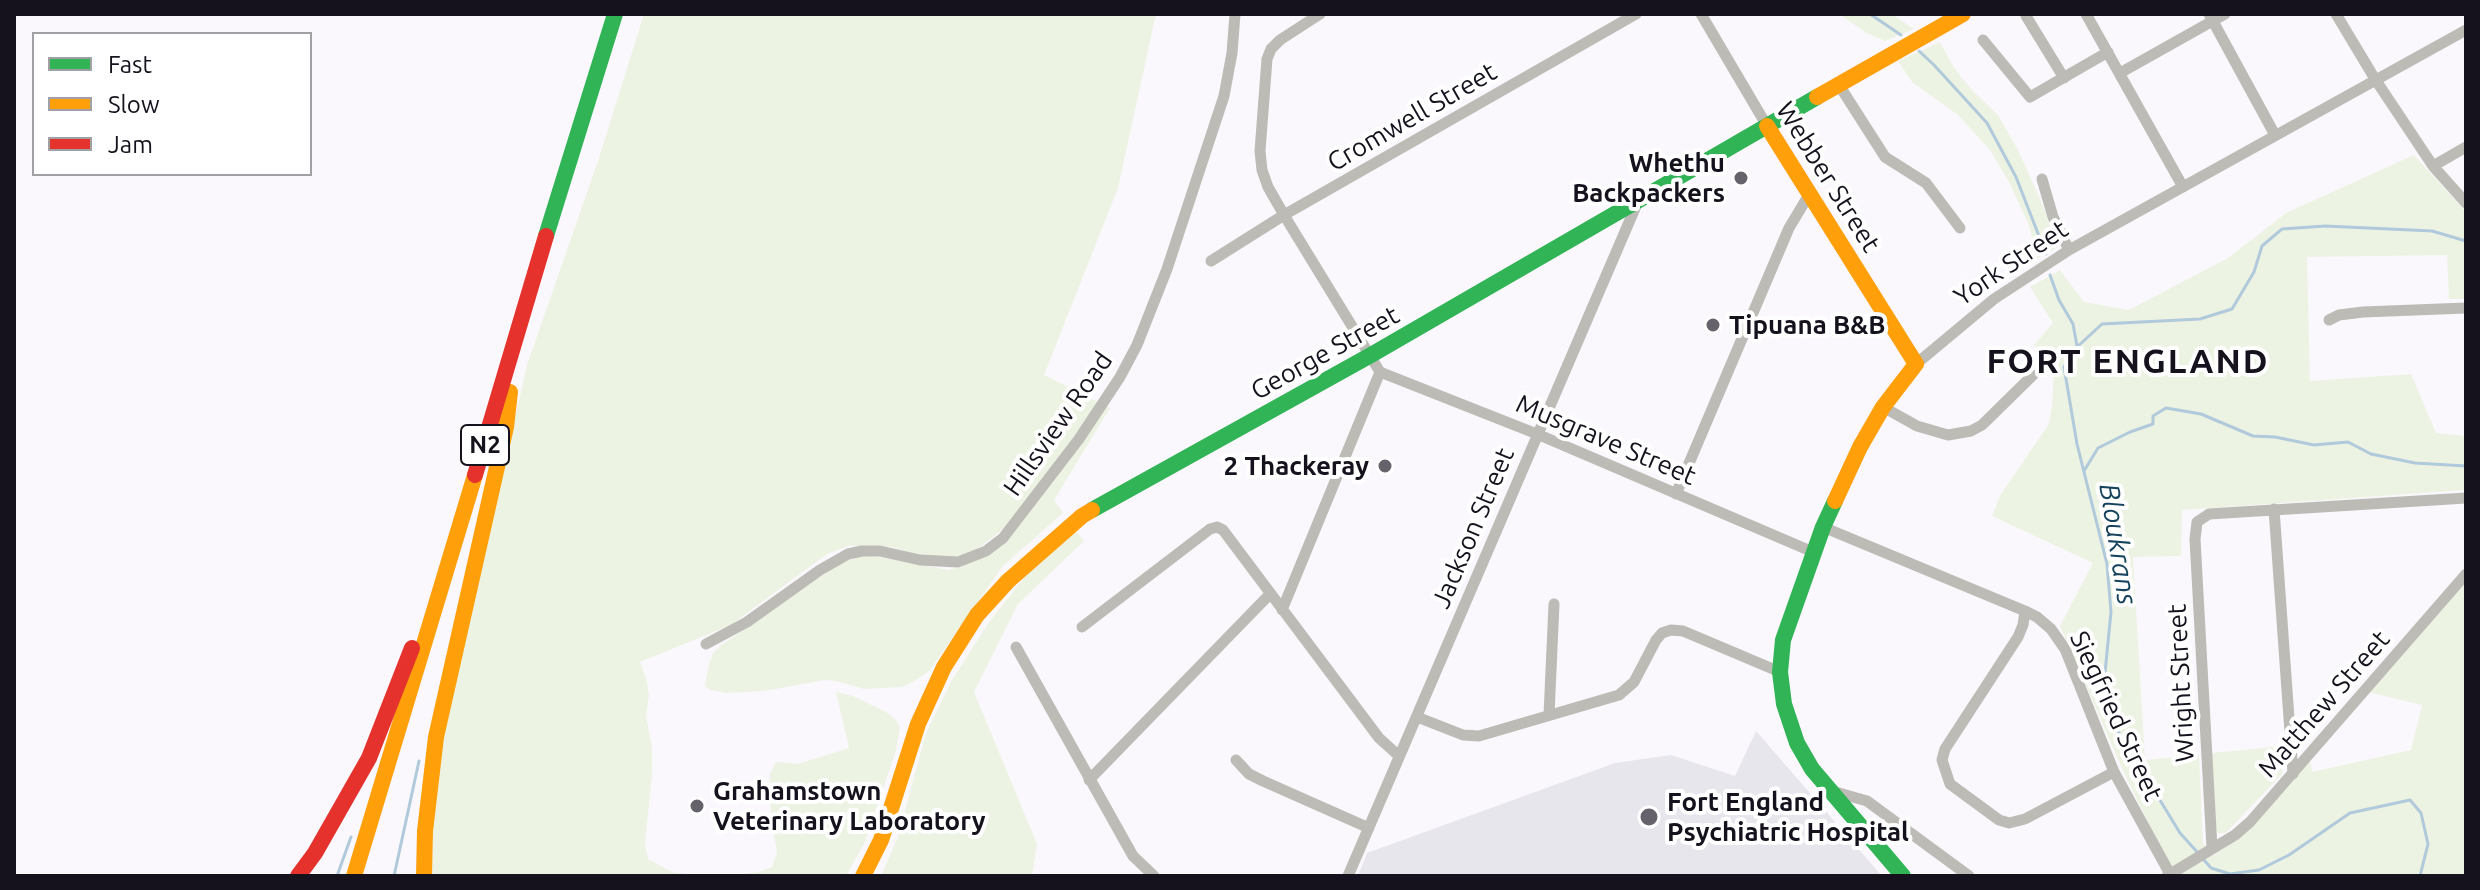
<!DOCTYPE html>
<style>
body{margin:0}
#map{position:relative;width:2480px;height:890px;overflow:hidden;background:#faf8fd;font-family:Ubuntu,sans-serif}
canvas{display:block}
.frame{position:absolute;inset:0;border:16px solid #15111d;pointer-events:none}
.legend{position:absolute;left:32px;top:32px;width:280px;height:144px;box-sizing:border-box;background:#fff;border:2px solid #a1a0a5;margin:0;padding:10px 14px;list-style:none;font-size:24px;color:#15111d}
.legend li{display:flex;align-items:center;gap:16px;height:40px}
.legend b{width:40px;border:2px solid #a1a0a5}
</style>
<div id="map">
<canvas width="2480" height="890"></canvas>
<div class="frame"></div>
<ul class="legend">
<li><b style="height:10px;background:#30b455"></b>Fast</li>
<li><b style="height:10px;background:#ff9f0a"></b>Slow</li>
<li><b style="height:10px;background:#e5322d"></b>Jam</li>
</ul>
</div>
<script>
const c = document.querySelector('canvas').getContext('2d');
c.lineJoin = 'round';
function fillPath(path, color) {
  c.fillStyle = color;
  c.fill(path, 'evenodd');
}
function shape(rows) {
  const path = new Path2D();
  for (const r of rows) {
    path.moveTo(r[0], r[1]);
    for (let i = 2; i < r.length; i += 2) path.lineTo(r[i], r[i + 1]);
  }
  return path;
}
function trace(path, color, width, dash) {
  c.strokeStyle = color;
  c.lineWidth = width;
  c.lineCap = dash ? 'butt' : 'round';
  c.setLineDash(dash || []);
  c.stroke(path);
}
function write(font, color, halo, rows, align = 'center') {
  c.font = font + ' Ubuntu,sans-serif';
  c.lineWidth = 8;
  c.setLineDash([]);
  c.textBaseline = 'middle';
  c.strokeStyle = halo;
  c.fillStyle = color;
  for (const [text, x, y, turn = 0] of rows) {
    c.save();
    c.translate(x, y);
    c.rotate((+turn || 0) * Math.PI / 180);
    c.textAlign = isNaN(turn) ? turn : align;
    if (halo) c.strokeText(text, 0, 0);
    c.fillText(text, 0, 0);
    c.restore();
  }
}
const built = shape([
 [1756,731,1882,876,1358,876,1367,853,1615,763,1671,755,1735,776]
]);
const green = shape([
 [644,14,1156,14,1118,188,1044,375,1100,403,1006,527,980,547,961,556,946,558,917,554,891,547,849,546,827,554,731,625,640,662,646,678,649,695,646,716,652,747,652,775,645,843,648,859,672,872,700,876,432,876,433,816,442,739,527,365,599,158],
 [1839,14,1892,14,1914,29,1885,41,1865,32],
 [1940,42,1954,68,1972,90,1998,115,2018,150,2040,199,2058,247,2037,259,2029,225,2009,182,1990,150,1958,115,1912,82,1898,61],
 [2414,155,2466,212,2466,299,2449,299,2447,255,2307,257,2310,381,2411,374,2436,433,2466,436,2466,490,2182,510,2181,556,2133,557,2145,760,2199,755,2203,843,2214,855,2231,843,2310,761,2312,772,2411,750,2422,705,2368,692,2466,581,2466,876,2174,876,2125,775,2060,626,2093,563,1992,516,2001,494,2049,424,2052,407,2054,370,2034,345,2053,323,2030,287,2060,270,2084,302,2129,310,2228,258,2286,213],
 [1107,406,1110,408,1054,500,1063,513,1003,566,930,670,913,682,902,687,864,689,836,681,825,680,764,691,726,693,710,690,705,686,709,665,713,653,720,646,842,562,862,556,883,557,948,570,960,567,990,553],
 [1075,530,1084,541,1018,604,974,692,1037,844,1032,876,881,876,897,839,926,733,952,680,989,622,1027,574],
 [836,692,853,696,886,712,897,721,900,728,895,754,864,844,846,876,730,876,759,872,772,867,777,853,771,814,770,774,776,762,798,764,849,748],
 [2284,746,2282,774,2226,833,2218,833,2215,829,2211,753]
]);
const stream = shape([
 [1870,14,1901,35],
 [1919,51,1934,65,1987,123,2016,177,2046,254],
 [2050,275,2059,300,2073,324,2077,346],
 [2084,471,2098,448,2130,432,2153,424,2153,416,2166,408,2201,414,2253,436,2275,437,2314,445,2348,442,2371,454,2415,463,2466,466],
 [2199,854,2180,833,2110,718,2103,693,2111,612,2107,564,2077,444,2064,367,2077,347,2102,324,2200,319,2232,309,2254,272,2262,246,2282,229,2325,226,2432,231,2466,241],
 [2204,860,2211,868,2230,874,2259,870,2289,855,2350,813,2410,800,2421,813,2428,844,2420,876],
 [337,876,351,837],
 [394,876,419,761]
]);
const street = shape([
 [1320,14,1280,40,1271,49,1267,59,1260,151,1262,170,1268,187,1284,215,1380,372],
 [1701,14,1767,126],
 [2086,14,2183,187],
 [2209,14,2275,135],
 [2336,14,2375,79,2433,166,2466,203],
 [2026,16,2064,78],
 [1983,40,2030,97,2108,52],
 [2120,73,2225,14],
 [1839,85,1885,157,1926,183,1960,228],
 [2433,166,2466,147],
 [2042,179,2053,217,2069,250],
 [1211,261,1284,215,1636,14],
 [2329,320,2339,315,2363,312,2466,308],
 [1916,364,1994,299,2069,250,2466,30],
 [1380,372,1537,434,1813,552],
 [1883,407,1917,426,1948,435,1971,431,1982,425,2033,375],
 [1676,494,1789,228,1810,193],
 [2274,509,2293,774],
 [1823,527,2025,611,2037,617,2051,629,2065,649,2114,772,2170,874],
 [1282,610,1380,372],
 [2025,611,2023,625,2018,637,1945,749,1942,760,1950,784,1999,820,2009,823,2025,819,2114,772],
 [1082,627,1210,529,1217,527,1223,530,1379,738,1399,756],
 [706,644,747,622,820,570,848,554,862,551,880,551,920,560,958,562,986,551,1003,538,1079,439,1120,377,1137,345,1167,269,1224,96,1232,53,1235,14],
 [1016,647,1133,856,1154,876],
 [1549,715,1554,604],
 [1417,717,1463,735,1479,736,1619,695,1634,682,1656,640,1662,633,1671,630,1683,631,1780,672],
 [1236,760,1249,774,1263,781,1369,828],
 [1089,780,1270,594],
 [1832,791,1867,801,1969,876],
 [2212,848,2195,539,2197,522,2209,514,2466,498],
 [1348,876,1639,199],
 [2167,876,2235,835,2250,822,2466,574]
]);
const fast = shape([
 [546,236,615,14],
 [1835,501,1823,527,1783,640,1780,672,1784,704,1797,743,1812,769,1903,876],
 [1092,510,1371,355,1817,97]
]);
const slow = shape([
 [1817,97,1963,14],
 [1767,126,1916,364,1883,407,1860,447,1835,501],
 [354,876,475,475],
 [424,876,425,831,436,737,506,427,510,392],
 [863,876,881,840,918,724,944,667,977,615,1008,581,1082,516,1092,510]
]);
const jam = shape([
 [475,475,546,236],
 [298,876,315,853,369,758,412,648]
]);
const markers = [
 [1741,178,8,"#65626b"],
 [1713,325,8,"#65626b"],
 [1385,466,8,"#65626b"],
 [697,806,8,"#65626b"],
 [1649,817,10,"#65626b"]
];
const shields = [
 [485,445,48]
];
const shieldNames = [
 ["N2",485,445]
];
const streetNames = [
 ["Cromwell Street",1412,117,-30],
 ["Webber Street",1828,177,58],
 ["York Street",2011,263,-34],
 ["George Street",1325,353,-29],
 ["Hillsview Road",1058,424,-55],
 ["Musgrave Street",1606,440,23],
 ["Jackson Street",1473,528,-67],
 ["Wright Street",2181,683,-93],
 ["Matthew Street",2324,704,-49],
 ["Siegfried Street",2116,716,65]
];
const poiNames = [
 ["Whethu",1725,163,"right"],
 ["Backpackers",1725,193,"right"],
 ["Tipuana B&B",1729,325],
 ["2 Thackeray",1369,466,"right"],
 ["Grahamstown",713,791],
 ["Veterinary Laboratory",713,821],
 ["Fort England",1667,802],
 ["Psychiatric Hospital",1667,832]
];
const waterNames = [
 ["Bloukrans",2118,544,81]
];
const districtNames = [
 ["FORT ENGLAND",2128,362]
];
fillPath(built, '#e8e6ed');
fillPath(green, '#edf3e3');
trace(stream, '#b0c9db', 3);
trace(street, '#bdbbb6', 11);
trace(fast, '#30b455', 16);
trace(slow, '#ff9f0a', 16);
trace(jam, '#e5322d', 16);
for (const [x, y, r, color] of markers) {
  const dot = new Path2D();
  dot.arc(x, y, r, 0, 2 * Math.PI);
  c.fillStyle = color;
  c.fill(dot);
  trace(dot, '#fff', 3);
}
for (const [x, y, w] of shields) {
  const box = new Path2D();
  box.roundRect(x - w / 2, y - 20, w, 40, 6);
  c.fillStyle = '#fff';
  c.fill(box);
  trace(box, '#15111d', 2);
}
write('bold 24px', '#15111d', null, shieldNames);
write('26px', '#15111d', '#fff', streetNames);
write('bold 26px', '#15111d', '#fff', poiNames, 'left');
write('italic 28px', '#15425c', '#fff', waterNames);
c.letterSpacing = '2px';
write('bold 34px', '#15111d', '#fff', districtNames);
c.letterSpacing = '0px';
</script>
